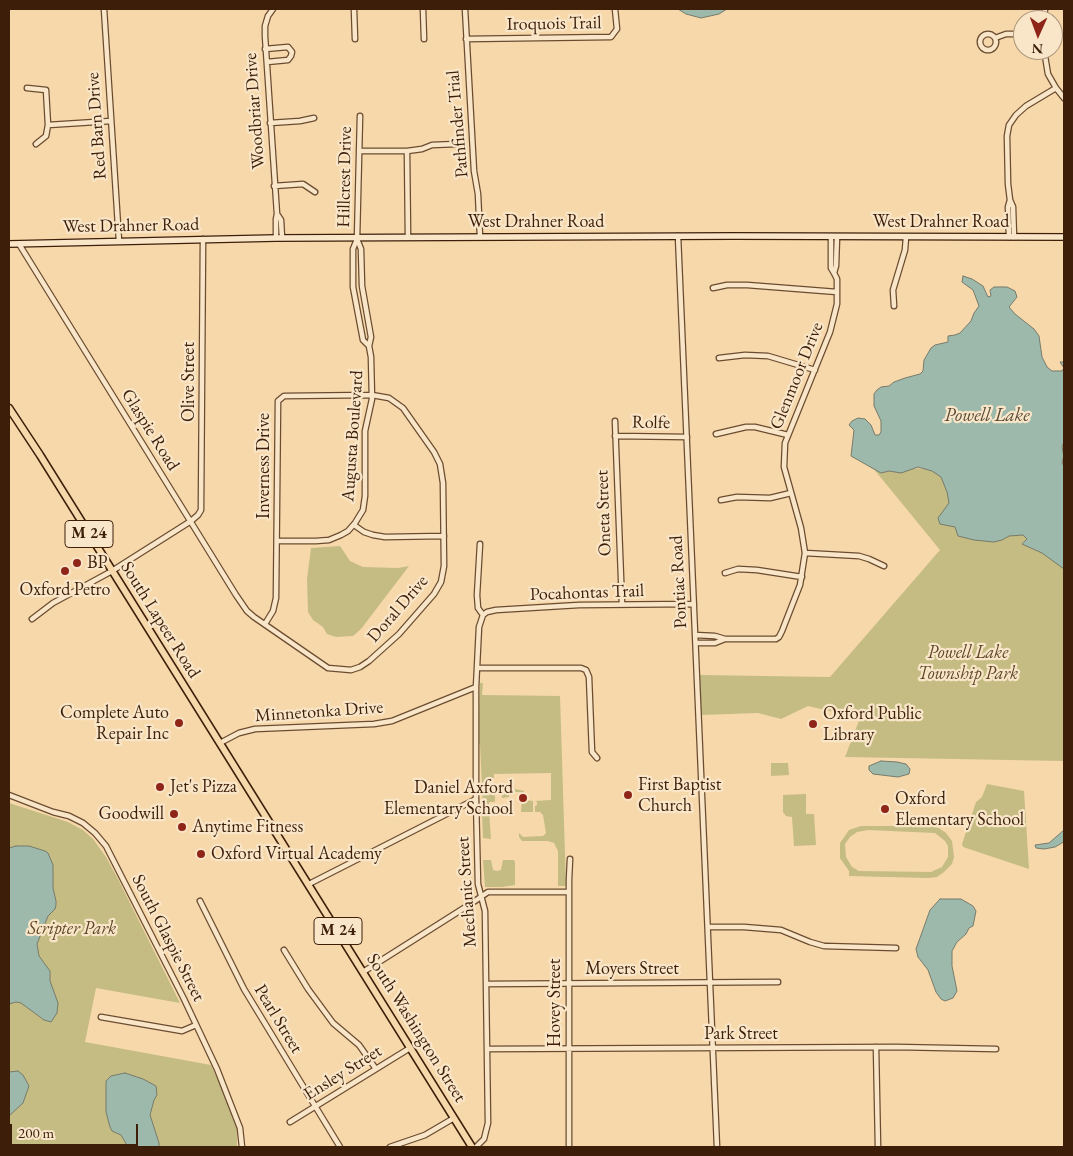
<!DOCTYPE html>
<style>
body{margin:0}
#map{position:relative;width:1073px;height:1156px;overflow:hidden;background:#f6d8aa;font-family:"EB Garamond",serif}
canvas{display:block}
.frame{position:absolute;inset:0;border:10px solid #3d1e09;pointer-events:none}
.north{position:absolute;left:1013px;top:10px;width:50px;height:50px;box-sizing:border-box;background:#f9e6c8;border:1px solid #ae967c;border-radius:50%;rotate:182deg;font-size:14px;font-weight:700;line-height:20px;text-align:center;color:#3d1e09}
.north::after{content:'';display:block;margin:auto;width:18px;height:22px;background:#8f2418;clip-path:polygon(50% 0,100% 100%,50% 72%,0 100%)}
.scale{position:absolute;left:10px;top:1124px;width:128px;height:22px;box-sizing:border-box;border:2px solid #3d1e09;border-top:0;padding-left:6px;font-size:15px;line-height:18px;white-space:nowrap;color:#3d1e09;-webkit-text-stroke:4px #f9e6c8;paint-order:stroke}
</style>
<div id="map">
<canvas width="1073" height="1156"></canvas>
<div class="frame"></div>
<div class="north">N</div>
<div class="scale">200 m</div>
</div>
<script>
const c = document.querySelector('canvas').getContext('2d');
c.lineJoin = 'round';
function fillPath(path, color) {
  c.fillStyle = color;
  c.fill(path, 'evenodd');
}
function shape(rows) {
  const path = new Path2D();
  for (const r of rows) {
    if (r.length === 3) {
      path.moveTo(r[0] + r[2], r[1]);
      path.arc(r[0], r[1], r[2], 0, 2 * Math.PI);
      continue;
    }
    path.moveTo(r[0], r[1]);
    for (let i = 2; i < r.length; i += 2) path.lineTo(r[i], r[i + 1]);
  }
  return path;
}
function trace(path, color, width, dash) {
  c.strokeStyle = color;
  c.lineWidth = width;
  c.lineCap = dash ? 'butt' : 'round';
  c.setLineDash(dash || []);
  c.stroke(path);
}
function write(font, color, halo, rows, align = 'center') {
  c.font = font + ' "EB Garamond",serif';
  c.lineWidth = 4.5;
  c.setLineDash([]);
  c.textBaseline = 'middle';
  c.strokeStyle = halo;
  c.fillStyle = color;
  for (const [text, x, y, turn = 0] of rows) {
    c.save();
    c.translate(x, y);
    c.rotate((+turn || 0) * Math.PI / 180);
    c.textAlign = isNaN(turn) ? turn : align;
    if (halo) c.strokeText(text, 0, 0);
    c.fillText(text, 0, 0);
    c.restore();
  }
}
const green = shape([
 [873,468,1064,470,1064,761,845,757,860,718,808,706,781,719,758,713,701,715,699,675,830,677,940,550],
 [340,546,350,561,363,567,398,568,409,566,361,629,353,636,336,637,327,634,323,627,313,620,308,612,307,579,311,548],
 [480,683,483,683,482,695,560,696,566,886,558,886,558,851,554,843,548,841,522,841,519,837,519,833,523,837,543,836,546,833,543,815,540,812,535,812,535,806,537,805,537,802,535,801,551,800,551,773,494,774,494,778,491,778,491,784,494,784,494,787,509,789,509,797,502,798,501,790,495,790,495,802,489,802,489,809,483,807,480,744,478,745],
 [771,763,788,763,789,775,771,776],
 [987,784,1024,791,1029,869,963,847,962,844,976,802,982,797],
 [515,789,524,791,524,800,533,801,533,812,521,812,522,795,521,792,515,792],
 [806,794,806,814,814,814,816,845,794,846,792,817,786,816,783,812,783,795],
 [9,803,68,822,83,830,93,839,106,857,118,879,180,1003,96,988,85,1042,211,1065,233,1113,237,1113,237,1147,9,1147],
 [486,811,489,811,491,839,483,838,482,812],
 [861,826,929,826,939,828,946,833,952,841,954,857,952,864,944,872,937,877,928,878,849,876,849,871,840,858,840,843,849,830],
 [868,830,935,833,945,841,948,846,948,857,942,867,931,872,859,871,852,867,846,857,845,844,850,837,857,832],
 [483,860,491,860,493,870,497,871,501,870,503,860,514,860,515,862,515,885,502,887,485,887]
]);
const water = shape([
 [678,9,727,9,719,14,701,18,686,14,678,9],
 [963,276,972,279,983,286,988,297,991,296,990,290,994,287,1007,287,1015,291,1017,297,1009,307,1015,314,1034,329,1039,336,1042,357,1047,367,1052,371,1062,371,1064,368,1060,362,1064,362,1064,442,1062,447,1064,456,1062,463,1064,466,1064,569,1042,553,1022,544,1027,539,1023,535,1009,536,1002,540,994,542,974,540,958,536,955,527,940,524,938,518,949,503,947,492,941,477,932,471,918,467,901,473,889,471,881,473,851,456,854,430,849,425,852,421,858,418,865,419,871,425,875,435,879,435,881,432,881,421,874,406,874,394,877,390,881,387,889,386,894,382,905,378,920,374,923,371,924,360,931,348,935,345,948,342,948,336,955,335,960,333,971,321,974,313,979,306,973,290,962,282,963,276],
 [881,761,897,762,906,764,910,769,909,774,898,777,873,774,869,770,869,766,881,761],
 [1064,830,1064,841,1062,843,1055,847,1044,849,1036,848,1035,845,1049,843,1064,830],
 [16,846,29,846,45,851,48,853,53,865,53,888,56,901,56,905,55,909,48,916,37,944,39,956,50,971,50,981,58,1003,57,1013,51,1022,44,1020,21,1003,16,1002,9,1004,9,848,16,846],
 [940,899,961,899,973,906,976,911,973,926,969,928,966,934,957,942,952,951,952,966,957,991,953,998,945,1001,941,999,936,992,928,970,918,957,916,949,930,910,940,899],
 [18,1071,23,1075,29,1086,23,1103,9,1116,9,1072,18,1071],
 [125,1073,143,1079,156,1086,157,1095,154,1100,150,1115,159,1143,159,1147,128,1147,121,1135,112,1131,110,1127,106,1112,106,1081,111,1076,125,1073]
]);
const street = shape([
 [104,9,119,241],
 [273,9,268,16,265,26,265,36,277,214],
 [354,9,355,39],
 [423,9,424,39],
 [465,9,474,171,478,194,480,237],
 [1044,20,1045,9],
 [988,42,8],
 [995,38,1006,34,1023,34],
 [466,39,611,37,617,29,615,9],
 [265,49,288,47,292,52,291,56,288,60,267,62],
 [1044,50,1048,74,1056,88,1064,98],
 [27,88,46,90,48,125,46,136,36,144],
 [270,123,300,121,314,118],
 [48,125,111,121],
 [359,151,407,151,422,149,432,145,457,144],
 [407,151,408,237],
 [274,186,303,184,315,192],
 [1010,200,1008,184,1007,136,1009,125,1016,115,1026,106,1056,88],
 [678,236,717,1147],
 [831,237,831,268,834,273,836,266,837,237],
 [1009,237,1008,207,1010,200,1013,207,1014,237],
 [276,238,276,219,277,214,281,220,282,238],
 [357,239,353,249,353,287,363,340,369,346,371,337,362,286,361,249,357,239,360,116],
 [19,244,236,595,247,611,254,617,328,668,351,670,360,667,369,661,399,634,434,594,441,582,444,566,443,483,440,464,434,452,403,408,389,398,372,395,284,396,278,401,276,598,273,611,265,624],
 [713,288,727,285,747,285,837,292],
 [894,306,893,290,905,250,906,237],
 [719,358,745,355,768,356,815,370],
 [615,421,622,604],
 [716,434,746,427,755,427,788,435],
 [615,436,687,437],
 [721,500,737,497,770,498,791,493],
 [354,525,364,532,373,535,385,537,444,536],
 [278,541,316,541,329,540,341,535,348,531,355,523,363,510,365,496,365,431,372,399,371,357,369,346],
 [805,553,859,556,869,559,884,566],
 [725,573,738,569,757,570,802,577],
 [483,615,487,612,496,610,579,605,694,604],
 [32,619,53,603,112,571,191,521,198,515,201,510,203,239],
 [695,635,715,636,725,639,776,639,779,637,782,631,800,585,805,553,801,528,784,467,785,443,830,332,837,304,837,279,834,273],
 [696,643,715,643,725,639],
 [477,668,581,668,586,670,589,677,592,752,597,758],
 [220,743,239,733,255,729,374,724,392,721,476,687],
 [9,795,53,812,69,816,83,823,95,833,106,846,184,999,217,1069,240,1128,242,1147],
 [309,884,476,799],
 [200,901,244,989,340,1147],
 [708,927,744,927,781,930,810,942,824,946,896,948],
 [284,950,308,989,333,1023,359,1045,376,1069],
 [363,972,472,903,488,892,569,892],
 [486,984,778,982],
 [101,1017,182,1031,196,1025],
 [876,1047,878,1147],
 [487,1049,896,1047,996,1049],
 [290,1122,410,1048],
 [390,1147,425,1135,454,1118],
 [476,1147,484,1139,488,1123,485,911,478,884,476,799,476,687,479,627,483,615,478,608,477,595,480,544],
 [569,1147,569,880,570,859]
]);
const secondary = shape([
 [9,244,276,238,733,236,1064,237]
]);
const primary = shape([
 [9,408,40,455,472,1147]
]);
const markers = [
 [77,563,5,"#8f2418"],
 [65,571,5,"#8f2418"],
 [179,723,5,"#8f2418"],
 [813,724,5,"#8f2418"],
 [160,787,5,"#8f2418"],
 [628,795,5,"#8f2418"],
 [523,798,5,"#8f2418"],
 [885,809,5,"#8f2418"],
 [174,814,5,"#8f2418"],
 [182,827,5,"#8f2418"],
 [201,854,5,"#8f2418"]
];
const shields = [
 [89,534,48],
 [338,931,48]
];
const shieldNames = [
 ["M 24",89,534],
 ["M 24",338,931]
];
const streetNames = [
 ["Iroquois Trail",554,24,-1],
 ["Woodbriar Drive",255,111,-94],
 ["Pathfinder Trial",458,124,-95],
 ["Red Barn Drive",97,126,-94],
 ["Hillcrest Drive",345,177,-89],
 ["West Drahner Road",536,222],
 ["West Drahner Road",941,222],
 ["West Drahner Road",131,226,-1],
 ["Glenmoor Drive",797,376,-68],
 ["Olive Street",189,382,-90],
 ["Rolfe",651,423,1],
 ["Glaspie Road",150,430,58],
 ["Augusta Boulevard",353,436,-86],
 ["Inverness Drive",264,466,-90],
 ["Oneta Street",604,513,-92],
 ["Pontiac Road",679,582,-93],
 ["Pocahontas Trail",587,593,-2],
 ["Doral Drive",398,609,-49],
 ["South Lapeer Road",160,620,58],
 ["Minnetonka Drive",319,712,-4],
 ["Mechanic Street",467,892,-94],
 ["South Glaspie Street",168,938,63],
 ["Moyers Street",632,969],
 ["Hovey Street",555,1003,-90],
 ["Pearl Street",278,1019,59],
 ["South Washington Street",416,1028,58],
 ["Park Street",741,1034],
 ["Ensley Street",343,1073,-32]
];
const poiNames = [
 ["BP",87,563],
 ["Oxford Petro",65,590,"center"],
 ["Complete Auto",169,713,"right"],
 ["Repair Inc",169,734,"right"],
 ["Oxford Public",823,714],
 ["Library",823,735],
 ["First Baptist",638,785],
 ["Church",638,806],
 ["Jet's Pizza",170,787],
 ["Daniel Axford",513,788,"right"],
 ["Elementary School",513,809,"right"],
 ["Oxford",895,799],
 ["Elementary School",895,820],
 ["Goodwill",164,814,"right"],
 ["Anytime Fitness",192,827],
 ["Oxford Virtual Academy",211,854]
];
const parkNames = [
 ["Powell Lake",968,653],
 ["Township Park",968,674],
 ["Scripter Park",72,929]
];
const waterNames = [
 ["Powell Lake",987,416]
];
fillPath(green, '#c4bc83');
fillPath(water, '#9db9ac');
trace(water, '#777b6b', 1);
trace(street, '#6b4c31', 7);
trace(secondary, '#3d1e09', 8);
trace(primary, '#3d1e09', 9);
trace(street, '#f9e6c8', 4.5);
trace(secondary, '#f9e6c8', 5.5);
trace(primary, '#f6d8aa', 6);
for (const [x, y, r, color] of markers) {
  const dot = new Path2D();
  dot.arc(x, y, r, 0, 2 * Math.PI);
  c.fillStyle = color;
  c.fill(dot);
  trace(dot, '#f9e6c8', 2);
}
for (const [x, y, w] of shields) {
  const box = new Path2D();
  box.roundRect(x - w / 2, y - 13.5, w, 27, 4);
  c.fillStyle = '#f9e6c8';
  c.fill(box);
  trace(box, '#3d1e09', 1);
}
write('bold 16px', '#3d1e09', null, shieldNames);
write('18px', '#3d1e09', '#f9e6c8', streetNames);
write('18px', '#3d1e09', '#f9e6c8', poiNames, 'left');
write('italic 18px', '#5f4628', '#f9e6c8', parkNames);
write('italic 19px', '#5a4c3a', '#f9e6c8', waterNames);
</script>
